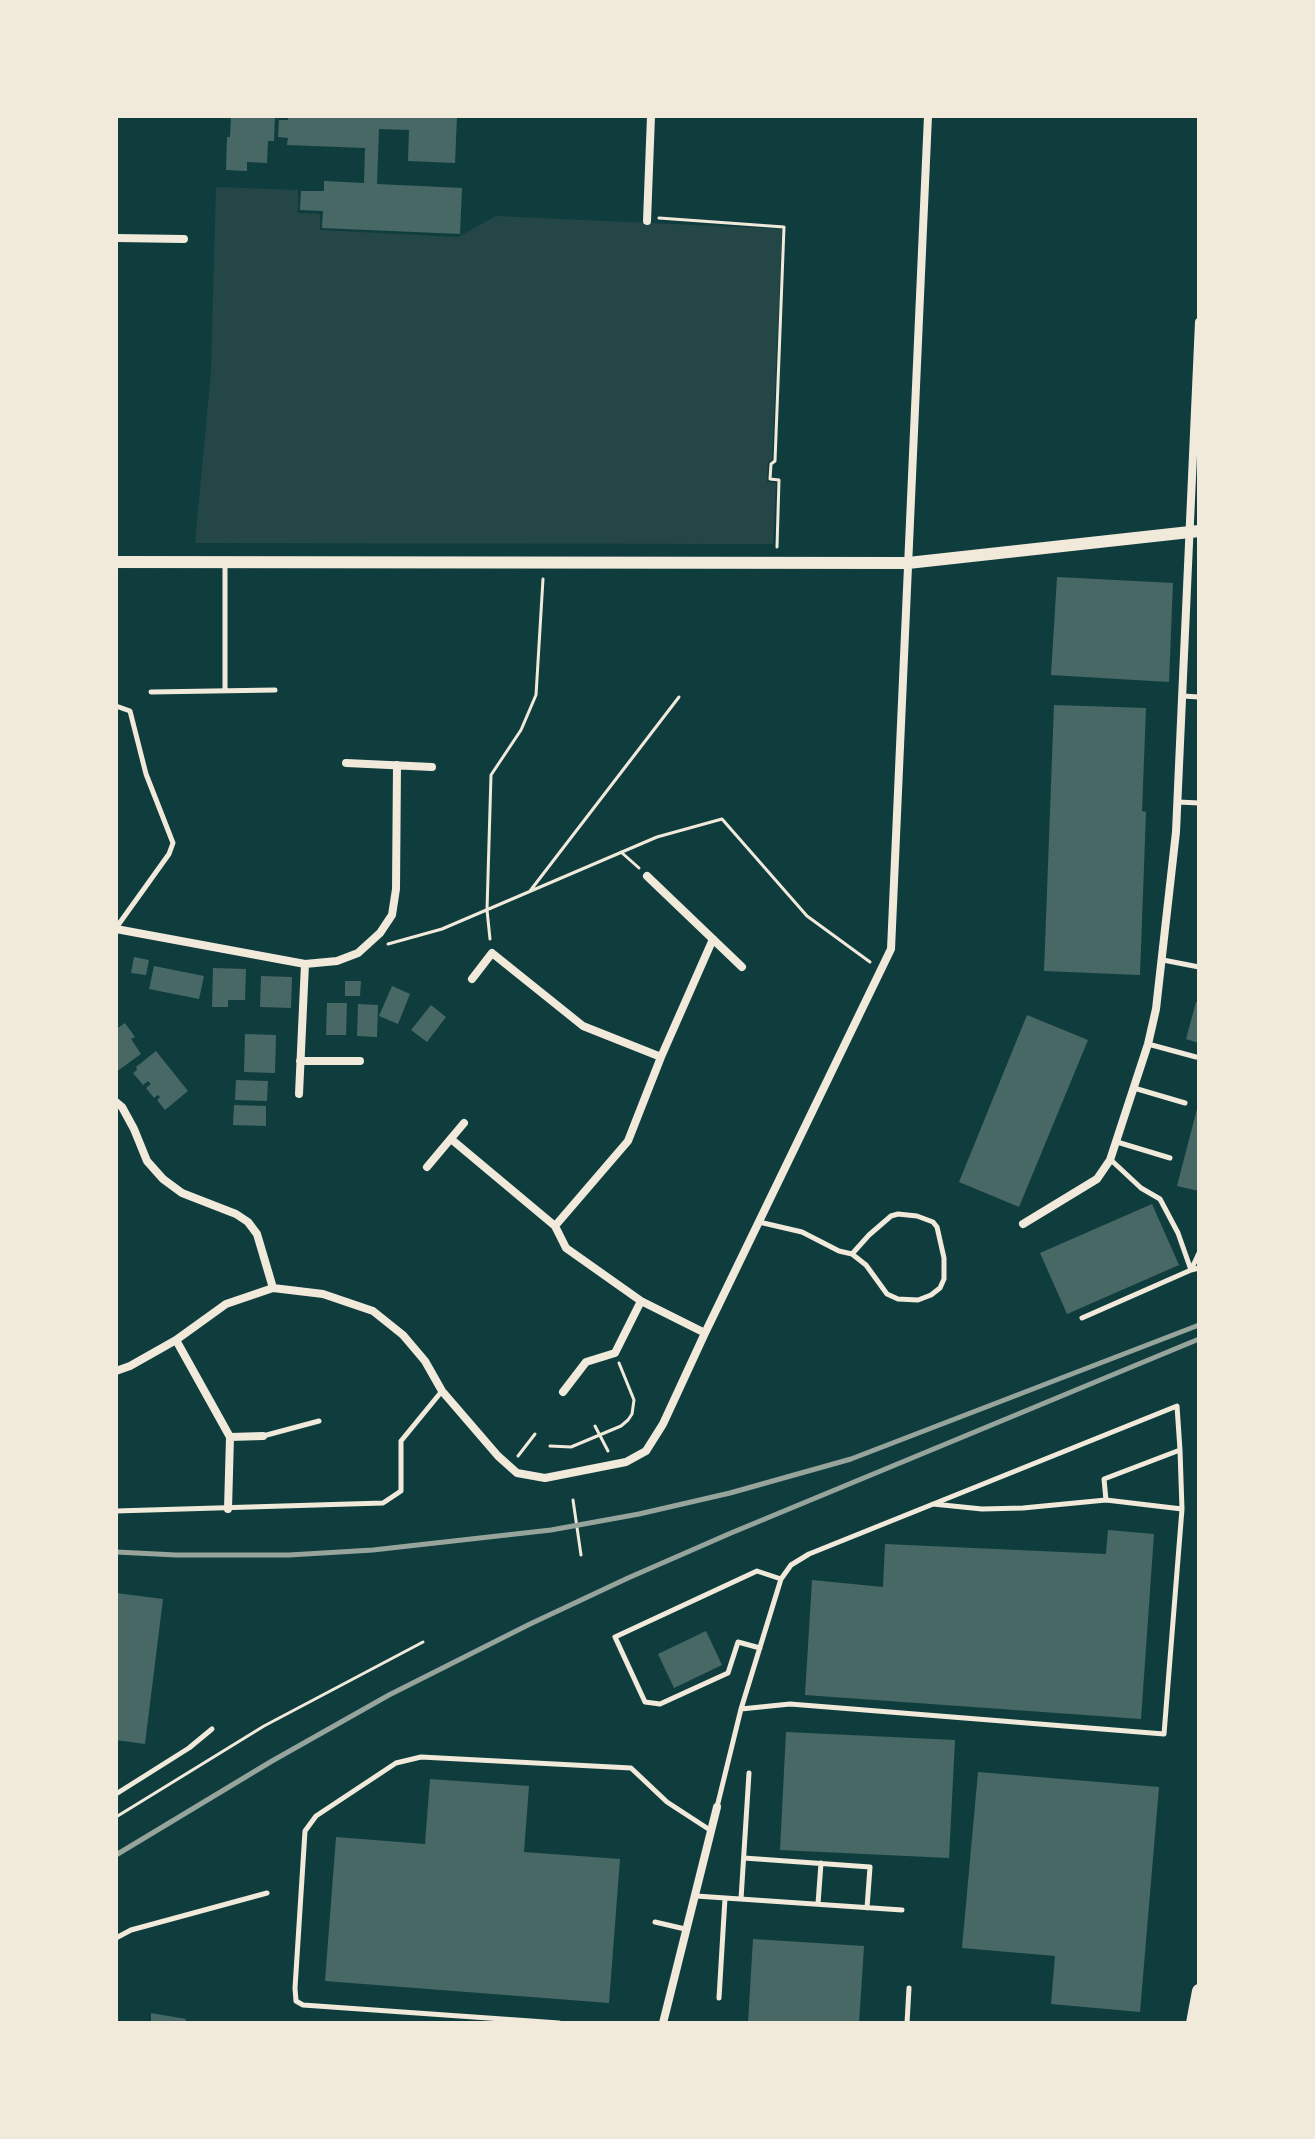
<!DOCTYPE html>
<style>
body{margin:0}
#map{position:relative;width:1315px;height:2139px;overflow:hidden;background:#0f3d3e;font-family:"Roboto Serif",serif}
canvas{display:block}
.frame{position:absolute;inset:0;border:118px solid #f1e9da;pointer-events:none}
</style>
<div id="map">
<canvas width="1315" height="2139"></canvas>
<div class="frame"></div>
</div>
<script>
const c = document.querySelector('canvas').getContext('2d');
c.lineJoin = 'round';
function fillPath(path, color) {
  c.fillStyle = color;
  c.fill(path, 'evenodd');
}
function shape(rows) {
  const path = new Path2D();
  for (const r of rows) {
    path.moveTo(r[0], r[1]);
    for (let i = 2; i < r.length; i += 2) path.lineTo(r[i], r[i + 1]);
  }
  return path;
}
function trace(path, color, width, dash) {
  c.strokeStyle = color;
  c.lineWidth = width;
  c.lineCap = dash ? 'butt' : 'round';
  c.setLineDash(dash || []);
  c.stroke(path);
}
const green = shape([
 [216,187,298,190,298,213,320,214,320,230,458,237,496,216,782,229,772,460,768,462,767,482,776,483,773,544,195,543,211,372]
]);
const building = shape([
 [231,116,275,116,274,141,268,141,267,163,247,162,247,171,226,170,227,137,230,137],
 [288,116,457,116,455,163,408,161,409,130,379,129,377,184,462,188,460,234,322,228,323,211,300,210,301,191,324,191,324,181,364,183,365,148,287,145,288,138,278,137,279,120,288,120],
 [1057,577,1173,583,1169,682,1051,675],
 [1054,705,1146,708,1142,811,1146,812,1140,975,1044,971],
 [134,957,149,960,146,975,131,973],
 [154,966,204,976,199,999,149,989],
 [213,968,246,969,245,1000,228,1000,228,1007,212,1007],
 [261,976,292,977,291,1008,260,1007],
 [345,981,361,981,360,996,345,996],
 [392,986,410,994,398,1024,379,1016],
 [1196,1002,1199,1002,1199,1043,1186,1039],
 [327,1003,347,1003,346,1035,326,1035],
 [358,1004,378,1005,377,1037,357,1036],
 [431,1005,446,1017,427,1042,411,1030],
 [1027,1015,1088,1040,1019,1207,959,1182],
 [125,1023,135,1037,131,1039,141,1054,116,1072,116,1029],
 [245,1034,276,1035,275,1073,244,1072],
 [156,1051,188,1091,165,1110,157,1100,160,1097,158,1095,154,1098,146,1088,151,1084,148,1081,143,1085,133,1073,137,1070,136,1067],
 [236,1080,268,1081,267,1101,235,1100],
 [234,1105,266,1106,266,1126,233,1125],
 [1198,1105,1199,1105,1199,1191,1177,1186],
 [1152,1204,1179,1265,1067,1314,1040,1253],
 [1108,1530,1154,1534,1141,1719,805,1695,812,1580,883,1587,885,1544,1106,1554],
 [116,1593,163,1599,145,1744,116,1740],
 [706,1631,722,1665,674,1688,658,1654],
 [786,1732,955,1740,949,1858,780,1850],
 [978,1772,1159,1787,1140,2012,1051,2004,1055,1956,962,1948],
 [430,1779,529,1786,524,1852,620,1859,609,2003,325,1981,336,1837,425,1844],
 [753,1939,864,1946,859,2023,748,2023],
 [151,2013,186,2019,185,2023,151,2023]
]);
const path = shape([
 [659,218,784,227,775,461,771,464,770,479,779,480,777,547],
 [621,852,639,868],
 [530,891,679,697],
 [490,939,487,910,491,775,521,730,536,695,543,579],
 [388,944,442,929,657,837,722,819,807,916,870,962],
 [595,1426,608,1451],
 [550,1446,571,1447,621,1426,628,1420,632,1414,634,1400,619,1363],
 [518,1456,535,1434],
 [573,1500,581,1555],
 [116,1817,264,1726,423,1642]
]);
const service = shape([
 [225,563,225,690],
 [151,692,275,690],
 [1183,696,1199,697],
 [116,706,130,711,146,774,173,843,169,854,116,928],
 [1178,802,1199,803],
 [1163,960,1199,967],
 [1148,1044,1196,1057],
 [1134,1088,1185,1103],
 [1117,1142,1170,1158],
 [1111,1160,1141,1188,1160,1199,1178,1233,1191,1270,1199,1253],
 [759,1222,802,1232,839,1251,852,1254,869,1235,891,1216,898,1214,917,1216,933,1222,937,1227,944,1258,944,1279,940,1288,931,1295,918,1300,898,1299,887,1294,866,1265,852,1254],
 [1082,1318,1191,1270,1199,1268],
 [263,1436,319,1421],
 [1180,1450,1182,1509,1164,1734,790,1704,741,1709,781,1579,791,1565,809,1554,1177,1406,1180,1450,1104,1479,1106,1500,1182,1509],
 [933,1504,982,1509,1023,1508,1106,1500],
 [116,1511,383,1503,401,1491,401,1441,442,1391],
 [760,1648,738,1642,728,1673,660,1704,645,1702,615,1637,757,1571,781,1579],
 [116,1794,189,1748,212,1729],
 [717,1807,741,1709],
 [744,1858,870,1867,867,1908],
 [696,1896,902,1910],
 [741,1899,749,1773],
 [818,1904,821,1863],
 [655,1922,685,1929],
 [116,1938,131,1930,267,1893],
 [719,1998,725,1898],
 [559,2023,303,2005,296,2001,295,1988,305,1831,316,1816,396,1763,421,1757,631,1768,667,1802,710,1830],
 [907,2023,909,1988]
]);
const minor = shape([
 [647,221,651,116],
 [116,238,184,239],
 [346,763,432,767],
 [647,876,742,967],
 [116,929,305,964,337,961,358,953,380,933,392,915,396,889,397,765],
 [472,979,492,953,583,1026,661,1057],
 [300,1061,360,1061],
 [299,1094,305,964],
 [116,1102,122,1107,134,1129,147,1161,163,1179,182,1193,236,1214,248,1222,257,1234,273,1288],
 [451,1139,555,1226,566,1248,641,1301,705,1333],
 [427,1167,464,1123],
 [1023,1224,1097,1179,1110,1160,1148,1044,1156,1009,1176,832,1199,322],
 [555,1226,628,1141,661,1057,713,939],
 [176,1340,230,1437,228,1509],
 [116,1371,130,1366,176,1340,226,1304,273,1288,323,1294,373,1311,403,1335,425,1361,442,1391,498,1456,517,1473,545,1478,626,1462,646,1451,663,1424,705,1333,891,949,928,116],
 [563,1392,586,1362,615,1353,641,1301],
 [230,1437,263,1436],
 [663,2023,717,1807]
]);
const tertiary = shape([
 [116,562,908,563,1199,531]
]);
const primary = shape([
 [1193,2023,1199,1991]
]);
const rail = shape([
 [116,1552,176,1555,289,1555,373,1550,551,1530,639,1514,730,1493,851,1459,1199,1325],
 [116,1855,272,1761,389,1695,530,1624,628,1578,731,1533,1199,1339]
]);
fillPath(green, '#244646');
fillPath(building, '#486865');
trace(path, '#f1e9da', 3);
trace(service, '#f1e9da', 5);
trace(minor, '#f1e9da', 8);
trace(tertiary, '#f1e9da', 12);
trace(primary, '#f1e9da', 14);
trace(rail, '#97a49c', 5);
</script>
